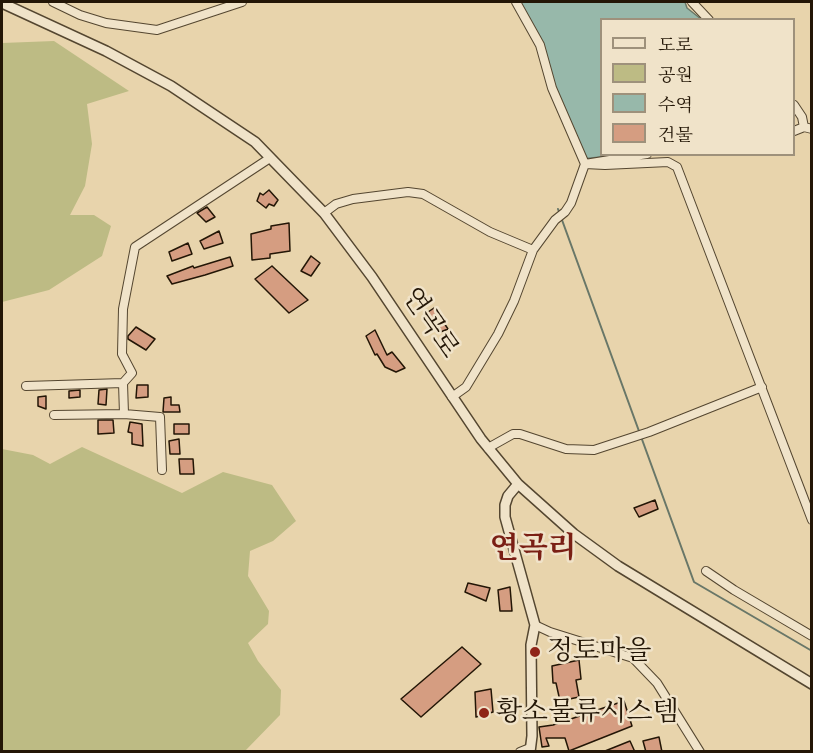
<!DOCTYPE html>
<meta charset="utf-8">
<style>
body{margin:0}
#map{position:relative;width:813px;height:753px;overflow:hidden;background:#e8d4ac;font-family:"EB Garamond","Noto Serif KR",serif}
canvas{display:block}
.frame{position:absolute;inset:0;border:3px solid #231606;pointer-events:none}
.legend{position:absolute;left:600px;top:18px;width:195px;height:138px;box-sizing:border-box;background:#f0e3c9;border:2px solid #9e917b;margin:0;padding:8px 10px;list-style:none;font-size:18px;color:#231606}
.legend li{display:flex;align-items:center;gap:12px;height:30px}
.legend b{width:30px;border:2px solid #9e917b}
</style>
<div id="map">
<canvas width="813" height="753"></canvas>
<div class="frame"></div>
<ul class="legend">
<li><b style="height:8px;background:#f0e3c9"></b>도로</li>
<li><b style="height:16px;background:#bdbb84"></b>공원</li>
<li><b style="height:16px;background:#97b8aa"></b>수역</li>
<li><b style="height:16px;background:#d59d81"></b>건물</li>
</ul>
</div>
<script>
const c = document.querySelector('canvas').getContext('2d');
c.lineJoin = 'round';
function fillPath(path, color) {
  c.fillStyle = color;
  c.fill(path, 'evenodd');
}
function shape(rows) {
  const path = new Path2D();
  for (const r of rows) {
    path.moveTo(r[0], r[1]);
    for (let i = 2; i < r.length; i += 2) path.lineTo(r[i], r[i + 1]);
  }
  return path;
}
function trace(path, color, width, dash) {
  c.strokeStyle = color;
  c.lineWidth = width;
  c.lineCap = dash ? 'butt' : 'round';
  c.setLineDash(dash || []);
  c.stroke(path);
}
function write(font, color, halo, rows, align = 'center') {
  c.font = font + ' "EB Garamond","Noto Serif KR",serif';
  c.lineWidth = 5;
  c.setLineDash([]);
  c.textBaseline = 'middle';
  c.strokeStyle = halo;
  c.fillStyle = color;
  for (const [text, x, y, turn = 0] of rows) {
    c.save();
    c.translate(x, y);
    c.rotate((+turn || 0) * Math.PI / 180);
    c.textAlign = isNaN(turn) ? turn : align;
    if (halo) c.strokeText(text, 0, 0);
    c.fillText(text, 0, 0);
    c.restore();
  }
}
const green = shape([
 [54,41,129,91,87,104,92,144,85,186,70,215,94,215,111,226,102,256,49,290,2,302,2,43],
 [82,447,182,493,223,472,272,485,296,521,273,541,250,551,248,576,269,611,268,624,248,643,258,661,281,690,280,715,245,751,2,751,2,449,33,455,50,464]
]);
const water = shape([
 [516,2,685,2,687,8,701,19,602,20,602,154,619,155,582,159,540,45,516,2]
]);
const stream = shape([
 [558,209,694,582,812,651]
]);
const building = shape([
 [269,190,278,200,274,206,269,204,266,208,257,201,260,193,263,195,269,190],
 [207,207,215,217,206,222,197,213,207,207],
 [289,223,290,251,270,254,270,258,252,260,251,234,271,229,271,226,289,223],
 [219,231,223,243,204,249,200,241,219,231],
 [188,243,192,254,172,261,169,252,188,243],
 [311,256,320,263,311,276,301,271,311,256],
 [230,257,233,266,205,275,172,284,167,276,193,266,194,268,230,257],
 [272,266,308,300,289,313,255,279,272,266],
 [434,308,448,329,438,333,425,314,434,308],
 [136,327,155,339,146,350,128,339,128,336,136,327],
 [375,330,387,355,392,352,405,368,396,372,385,367,377,354,375,355,366,336,375,330],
 [137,385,148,385,148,397,136,398,137,385],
 [107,389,106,405,98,404,99,390,107,389],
 [80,390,80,397,69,398,69,391,80,390],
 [46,396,46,409,38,406,38,397,46,396],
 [171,397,171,405,179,405,180,412,163,412,164,398,171,397],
 [98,420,113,420,114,433,98,434,98,420],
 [130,422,142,424,143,446,132,444,132,433,128,432,130,422],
 [174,424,189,424,189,434,174,434,174,424],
 [179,439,180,454,170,454,169,441,179,439],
 [179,459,193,459,194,474,180,474,179,459],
 [655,500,658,509,639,517,634,508,655,500],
 [468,583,490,588,486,601,465,592,468,583],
 [510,587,512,611,500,611,498,590,510,587],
 [462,647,481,664,421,717,401,699,462,647],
 [579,660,581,679,576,680,579,697,560,701,556,683,553,683,552,666,579,660],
 [491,689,493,712,476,717,475,692,491,689],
 [624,701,632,726,569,751,565,738,546,738,549,746,542,747,539,727,553,725,624,701],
 [659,737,662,752,646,752,643,741,659,737],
 [630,741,635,752,605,752,605,751,630,741]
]);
const minor = shape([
 [53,2,80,15,106,23,157,30,242,2],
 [516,2,540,45,552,88,585,164,605,165,668,162,677,167,812,520],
 [692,2,709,20],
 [794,105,802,117,804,127],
 [794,131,804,127,812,129],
 [324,213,336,204,353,199,408,192,423,194,490,232,533,250],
 [26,386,123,383],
 [452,397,466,387,498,334,514,301,533,250,555,220,565,212,571,203,585,164,647,154],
 [124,414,123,383,132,373,122,354,123,309,135,247,270,158],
 [54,415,124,414,160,417,162,470],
 [488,448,513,434,520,434,566,449,594,450,649,432,762,387],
 [706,571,734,590,812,636],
 [535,625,550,632,633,658,657,683,700,752],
 [520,752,530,748]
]);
const tertiary = shape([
 [2,3,106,51,171,86,255,142,324,213,372,277,481,439,518,484,574,534,618,566,812,684],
 [518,484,508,496,505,505,505,517,535,625,531,645,532,736,530,752]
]);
const markers = [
 [535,652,6,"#8f2418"],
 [484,713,6,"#8f2418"]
];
const streetNames = [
 ["연곡로",430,323,56]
];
const poiNames = [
 ["정토마을",547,652],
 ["황소물류시스템",496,713]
];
const quarterNames = [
 ["연곡리",533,549]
];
fillPath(green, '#bdbb84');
fillPath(water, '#97b8aa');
trace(water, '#697768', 1.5);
trace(stream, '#697768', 2);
fillPath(building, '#d59d81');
trace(building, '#231606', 1.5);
trace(minor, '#544630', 10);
trace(tertiary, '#544630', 12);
trace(minor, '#f0e3c9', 8);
trace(tertiary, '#f0e3c9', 9);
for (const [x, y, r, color] of markers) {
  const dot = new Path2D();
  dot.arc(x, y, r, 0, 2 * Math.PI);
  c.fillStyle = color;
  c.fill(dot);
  trace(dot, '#f0e3c9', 2);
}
write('27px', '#231606', '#f0e3c9', streetNames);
write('27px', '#231606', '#f0e3c9', poiNames, 'left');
write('bold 30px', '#7a1f14', '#f0e3c9', quarterNames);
</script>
